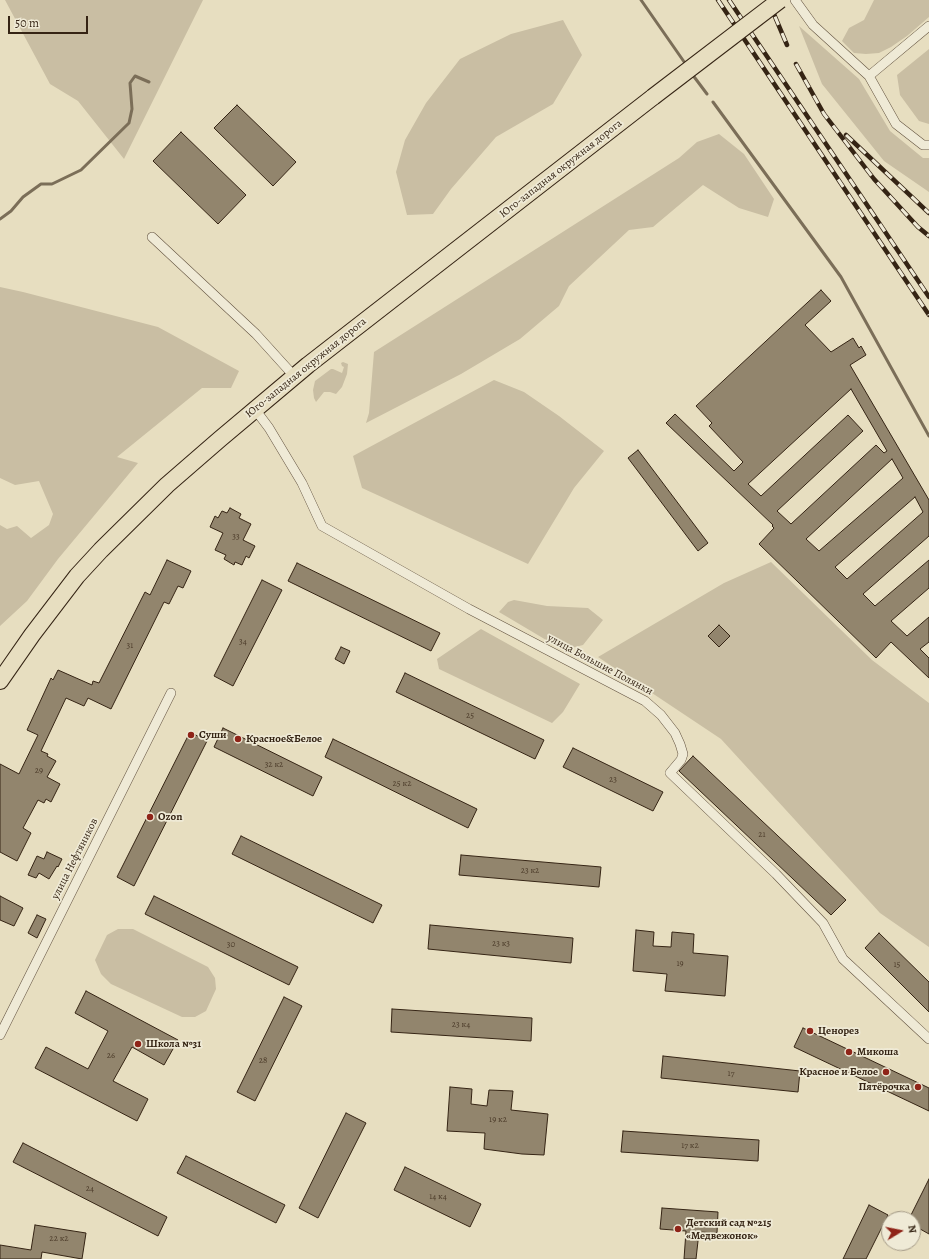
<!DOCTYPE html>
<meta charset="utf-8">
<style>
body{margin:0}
#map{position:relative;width:929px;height:1259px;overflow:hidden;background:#e7dec0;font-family:Alegreya,serif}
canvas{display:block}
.north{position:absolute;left:881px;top:1211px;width:40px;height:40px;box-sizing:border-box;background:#efead6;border:1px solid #a59b88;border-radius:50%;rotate:80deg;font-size:11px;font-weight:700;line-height:16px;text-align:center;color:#352414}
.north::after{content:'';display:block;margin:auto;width:14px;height:18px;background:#8f2418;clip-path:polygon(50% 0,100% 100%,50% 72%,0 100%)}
.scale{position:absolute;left:8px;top:16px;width:80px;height:18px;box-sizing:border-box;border:2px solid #352414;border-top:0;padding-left:5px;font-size:12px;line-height:14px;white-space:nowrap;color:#352414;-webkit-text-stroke:3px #efead6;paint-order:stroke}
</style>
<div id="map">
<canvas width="929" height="1259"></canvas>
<div class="north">N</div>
<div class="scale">50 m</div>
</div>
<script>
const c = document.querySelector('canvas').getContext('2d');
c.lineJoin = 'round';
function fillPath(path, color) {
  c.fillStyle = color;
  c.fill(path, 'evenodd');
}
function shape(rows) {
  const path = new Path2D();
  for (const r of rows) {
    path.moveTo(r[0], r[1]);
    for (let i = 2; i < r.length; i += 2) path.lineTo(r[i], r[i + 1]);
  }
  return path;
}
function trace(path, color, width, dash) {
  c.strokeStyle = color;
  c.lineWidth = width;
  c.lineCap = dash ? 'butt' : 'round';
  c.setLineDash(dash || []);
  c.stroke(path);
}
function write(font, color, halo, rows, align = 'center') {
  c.font = font + ' Alegreya,serif';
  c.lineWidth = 3.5;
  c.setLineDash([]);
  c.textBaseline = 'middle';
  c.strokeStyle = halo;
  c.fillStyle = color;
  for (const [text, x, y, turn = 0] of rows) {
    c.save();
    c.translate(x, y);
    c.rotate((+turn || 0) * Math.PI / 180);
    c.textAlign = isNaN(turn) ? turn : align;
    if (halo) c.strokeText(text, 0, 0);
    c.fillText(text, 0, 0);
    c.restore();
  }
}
const green = shape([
 [5,0,203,0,124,159,78,101,50,84],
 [874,0,929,0,929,17,907,36,891,47,879,53,866,54,854,53,842,41,849,28,864,20],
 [563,20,582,55,553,104,496,137,451,189,433,214,407,215,396,172,405,140,426,103,460,59,511,34],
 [799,26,859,79,890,131,923,158,929,158,929,192,884,161,822,84],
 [929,49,929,124,919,121,900,95,897,75],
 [719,134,744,154,774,199,768,217,739,208,703,185,653,227,629,230,569,286,559,306,520,339,461,374,366,423,369,413,374,352,679,158,697,142],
 [0,287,23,292,158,327,239,371,231,388,202,388,117,457,138,463,58,559,27,601,0,626,0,525,7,529,17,526,31,538,49,525,53,514,39,481,15,485,0,478],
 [343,362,348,364,347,374,342,387,336,394,330,392,324,392,316,402,314,398,313,390,315,381,331,369,333,369,342,373,344,367,342,366,341,363],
 [494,380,524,392,559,416,604,451,574,488,528,564,362,488,353,456],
 [771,562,872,660,929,703,929,947,880,913,721,739,598,657,724,583],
 [514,600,547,606,588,608,603,620,583,645,563,650,499,612,508,602],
 [481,629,580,684,563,712,552,723,439,669,437,659],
 [118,929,133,929,208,967,215,978,216,989,206,1011,195,1017,182,1017,111,984,101,974,95,960,107,935]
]);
const stream = shape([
 [641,0,687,66],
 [692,74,707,94],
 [713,102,841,277,929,436],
 [0,219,11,211,23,197,41,184,52,184,81,170,129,123,132,109,130,83,135,76,149,82]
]);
const building = shape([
 [237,105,296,162,273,186,214,128,237,105],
 [181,132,246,195,218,224,153,161,181,132],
 [821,290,831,301,805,325,831,352,853,338,859,348,861,346,866,355,850,365,929,500,929,536,863,594,875,606,929,560,929,588,891,621,907,636,929,617,929,642,920,649,929,658,929,678,891,642,876,658,759,544,774,528,772,526,773,525,666,423,675,414,734,471,743,462,709,426,712,423,696,406,821,290],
 [851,389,887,451,884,453,876,445,791,524,777,511,863,431,848,415,761,496,748,484,851,389],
 [892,459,903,478,819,551,806,539,892,459],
 [915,497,923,512,847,579,835,567,915,497],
 [638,450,708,543,698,551,628,458,638,450],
 [230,508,241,514,239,518,251,524,243,540,255,546,249,558,246,556,242,565,235,562,234,565,224,559,226,555,215,550,223,533,210,527,215,516,218,518,222,511,227,513,230,508],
 [167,560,191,571,183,588,178,586,169,604,164,602,111,709,88,698,84,706,66,698,41,751,48,754,47,756,56,761,47,777,60,784,51,802,46,799,44,803,38,800,23,828,31,833,17,861,0,852,0,764,19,774,38,735,27,730,51,678,53,680,58,670,92,685,93,681,99,683,145,592,150,595,167,560],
 [297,563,440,633,431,651,288,581,297,563],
 [262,580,282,590,233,686,214,676,262,580],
 [719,625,730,636,719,647,708,636,719,625],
 [341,647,350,651,344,664,335,659,341,647],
 [405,673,544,740,535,759,396,692,405,673],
 [223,728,322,777,313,796,214,747,223,728],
 [190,732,207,741,134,886,117,877,190,732],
 [333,739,477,809,468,828,325,757,333,739],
 [573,748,663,792,653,811,563,767,573,748],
 [693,756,846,900,831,915,679,771,693,756],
 [241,836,382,905,373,923,232,854,241,836],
 [47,852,62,859,58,867,57,866,49,879,39,873,36,878,28,875,37,856,44,859,47,852],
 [461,855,601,867,599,887,459,875,461,855],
 [0,896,23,908,14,926,0,920,0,896],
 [154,896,298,967,289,985,145,914,154,896],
 [37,915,46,919,37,938,28,933,37,915],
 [430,925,573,938,571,963,428,949,430,925],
 [636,930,654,932,653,946,671,947,672,932,694,934,693,953,728,956,725,996,665,991,667,974,633,971,636,930],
 [879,933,929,982,929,1012,865,948,879,933],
 [86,991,178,1040,164,1065,132,1047,113,1081,148,1099,137,1121,35,1068,46,1047,88,1069,108,1031,75,1013,86,991],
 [284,997,302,1006,255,1101,237,1092,284,997],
 [392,1009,532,1018,531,1041,391,1032,392,1009],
 [803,1028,929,1088,929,1111,794,1047,803,1028],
 [663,1056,800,1071,798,1092,661,1078,663,1056],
 [450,1087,472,1089,471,1104,487,1106,489,1090,513,1091,511,1110,548,1114,544,1155,522,1154,484,1149,485,1133,447,1131,450,1087],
 [346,1113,366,1123,318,1218,299,1208,346,1113],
 [623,1131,759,1140,758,1161,621,1152,623,1131],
 [23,1143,167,1217,158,1236,13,1162,23,1143],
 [186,1156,285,1205,276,1223,177,1173,186,1156],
 [405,1167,481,1204,470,1227,394,1190,405,1167],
 [929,1179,929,1234,913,1225,913,1219,909,1219,929,1179],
 [869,1205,888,1215,866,1259,843,1259,869,1205],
 [662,1208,718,1212,717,1233,699,1232,696,1259,684,1259,686,1231,660,1229,662,1208],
 [35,1225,86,1233,82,1259,42,1252,41,1259,0,1259,0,1245,31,1250,35,1225]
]);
const street = shape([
 [795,0,813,25,869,76,896,124,923,145,929,145],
 [869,76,929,26],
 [152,237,256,334,294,376],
 [254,408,269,428,302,483,322,526,469,609,645,701,661,715,675,733,680,744,683,754,681,760,670,773,776,874,823,923,843,959,929,1039],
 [0,1035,171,693]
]);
const highway = shape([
 [0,681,32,635,77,576,101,550,167,485,220,439,308,365,653,97]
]);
const rail = shape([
 [718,0,929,315],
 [729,0,929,297],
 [768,0,787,45],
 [796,64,824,114,874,179,918,227,929,236],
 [846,135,929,213]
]);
const highwayBridge = shape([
 [653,97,780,0]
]);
const markers = [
 [191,735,4,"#8f2418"],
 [238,739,4,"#8f2418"],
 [150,817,4,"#8f2418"],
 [810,1031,4,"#8f2418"],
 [138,1044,4,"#8f2418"],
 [849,1052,4,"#8f2418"],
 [886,1072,4,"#8f2418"],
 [918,1087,4,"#8f2418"],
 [678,1229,4,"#8f2418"]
];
const numberNames = [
 ["33",236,537],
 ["34",243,642],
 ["31",130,646],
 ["25",470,716],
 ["32 к2",274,765],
 ["29",39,771],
 ["23",613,780],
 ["25 к2",402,784],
 ["21",762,835],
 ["23 к2",530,871],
 ["23 к3",501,944],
 ["30",231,945],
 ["19",680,964],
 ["15",897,965],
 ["23 к4",461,1025],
 ["26",111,1056],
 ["28",263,1061],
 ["17",731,1074],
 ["19 к2",498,1120],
 ["17 к2",690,1146],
 ["24",90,1189],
 ["14 к4",438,1197],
 ["22 к2",59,1239]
];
const streetNames = [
 ["Юго-западная окружная дорога",561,169,-38],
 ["Юго-западная окружная дорога",306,368,-39],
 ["улица Большие Полянки",600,665,28],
 ["улица Нефтяников",75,859,-63]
];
const poiNames = [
 ["Суши",199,735],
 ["Красное&Белое",246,739],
 ["Ozon",158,817],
 ["Ценорез",818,1031],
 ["Школа №31",146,1044],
 ["Микоша",857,1052],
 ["Красное и Белое",878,1072,"right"],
 ["Пятёрочка",910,1087,"right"],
 ["Детский сад №215",686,1223],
 ["«Медвежонок»",686,1236]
];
fillPath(green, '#c9bea3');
trace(stream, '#7b6e58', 3);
fillPath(building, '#92856d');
trace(building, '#352414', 1);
trace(street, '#62523f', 10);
trace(highway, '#352414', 18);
trace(street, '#efead6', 9);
trace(highway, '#e7dec0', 16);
trace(rail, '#352414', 4.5);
trace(rail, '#efead6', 3, [9]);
trace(highwayBridge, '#352414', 18, []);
trace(highwayBridge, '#e7dec0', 16);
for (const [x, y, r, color] of markers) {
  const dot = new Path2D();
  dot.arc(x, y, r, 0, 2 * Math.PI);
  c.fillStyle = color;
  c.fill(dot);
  trace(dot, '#efead6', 1.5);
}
write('9px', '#4c3c2a', null, numberNames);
write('11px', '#352414', '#efead6', streetNames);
write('bold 11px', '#352414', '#efead6', poiNames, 'left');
</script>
